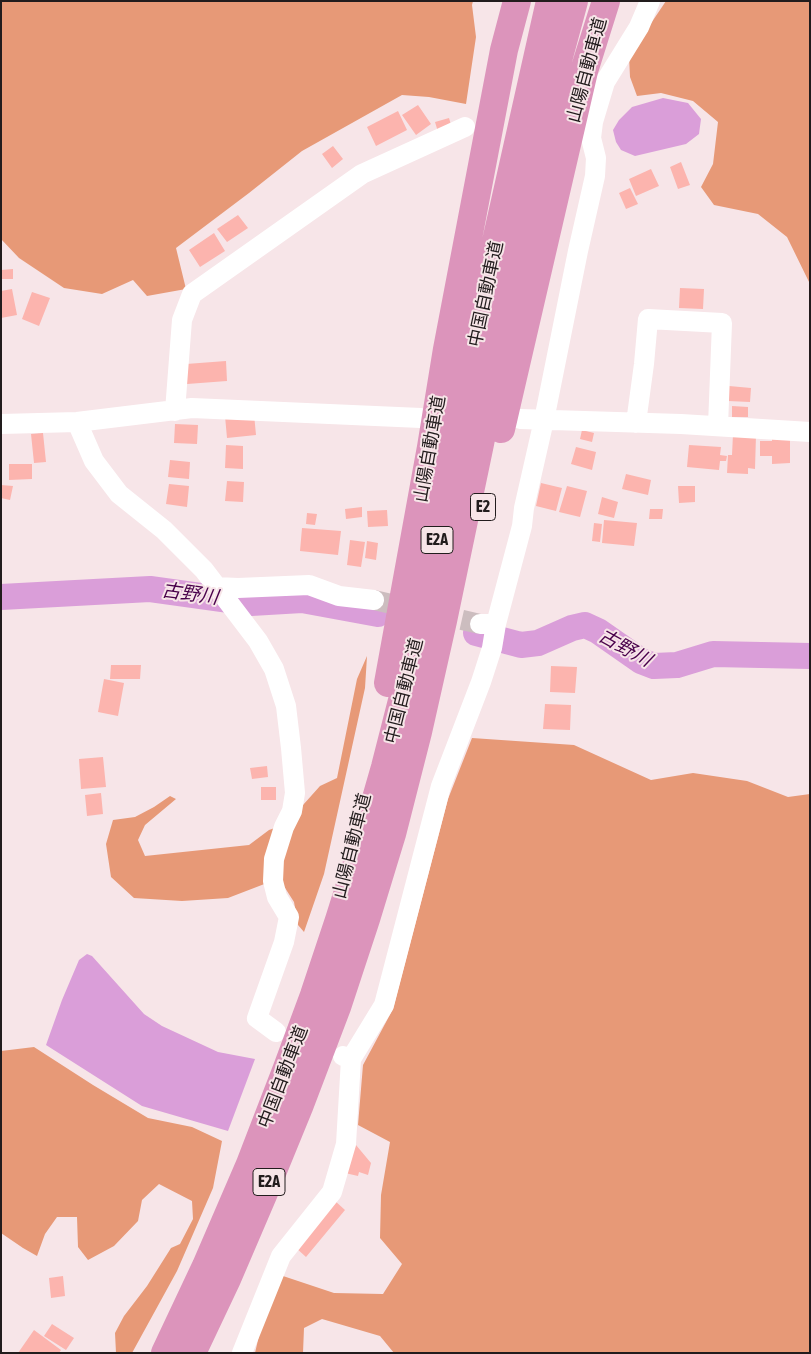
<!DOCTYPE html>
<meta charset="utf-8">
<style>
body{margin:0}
#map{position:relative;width:811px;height:1354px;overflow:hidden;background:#f7e5e8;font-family:"Asap Condensed",sans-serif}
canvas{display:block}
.frame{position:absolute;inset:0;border:2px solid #221c1d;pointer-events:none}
</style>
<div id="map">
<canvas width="811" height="1354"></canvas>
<div class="frame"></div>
</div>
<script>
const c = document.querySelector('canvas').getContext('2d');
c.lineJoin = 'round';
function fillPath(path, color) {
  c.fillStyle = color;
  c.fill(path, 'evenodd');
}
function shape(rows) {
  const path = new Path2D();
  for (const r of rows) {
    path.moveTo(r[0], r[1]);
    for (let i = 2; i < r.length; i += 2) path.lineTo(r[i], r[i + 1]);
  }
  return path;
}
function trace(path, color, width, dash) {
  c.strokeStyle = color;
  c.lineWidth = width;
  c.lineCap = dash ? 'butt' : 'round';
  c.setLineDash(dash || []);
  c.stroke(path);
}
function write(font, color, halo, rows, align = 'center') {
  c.font = font + ' "Asap Condensed","Noto Sans JP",sans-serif';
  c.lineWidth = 4;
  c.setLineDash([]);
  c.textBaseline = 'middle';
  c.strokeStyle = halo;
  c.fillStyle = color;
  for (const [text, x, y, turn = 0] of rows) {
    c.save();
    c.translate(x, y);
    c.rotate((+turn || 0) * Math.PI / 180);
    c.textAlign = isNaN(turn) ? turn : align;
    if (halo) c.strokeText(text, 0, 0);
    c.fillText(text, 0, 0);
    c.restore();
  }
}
const forest = shape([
 [1,1,473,1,472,5,476,37,466,104,429,97,402,95,302,151,249,193,176,248,186,289,147,296,133,280,102,294,64,288,19,258,1,239],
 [666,1,810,1,810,284,787,237,758,214,714,205,701,187,713,164,718,122,693,101,661,93,637,96,630,77,629,56],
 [367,656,365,688,324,874,304,932,298,925,294,902,280,880,267,883,228,898,182,901,134,898,111,877,106,844,113,820,135,817,154,807,170,796,176,799,145,825,138,840,145,856,249,845,269,830,292,822,303,805,320,786,337,778,357,679],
 [472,738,574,745,651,780,693,773,747,781,788,797,810,794,810,1353,394,1353,380,1336,322,1319,304,1328,303,1353,255,1353,263,1318,283,1276,334,1293,383,1294,402,1264,380,1238,381,1195,390,1142,358,1125,363,1065,393,1009,448,799],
 [34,1047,93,1085,148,1118,192,1127,222,1141,213,1188,177,1271,132,1353,116,1353,115,1333,124,1316,147,1286,171,1248,180,1244,193,1219,192,1201,159,1184,142,1200,138,1221,114,1246,88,1260,78,1247,77,1217,57,1217,45,1234,37,1256,23,1248,1,1233,1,1051]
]);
const water = shape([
 [663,98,688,103,701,119,699,134,686,144,635,156,621,150,616,142,613,130,619,120,632,107],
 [87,954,92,956,144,1014,162,1026,218,1052,255,1059,228,1131,142,1106,46,1045,62,1000,79,960]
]);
const river = shape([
 [1,597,150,589,251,603,302,600,378,614],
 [476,633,521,645,538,643,572,628,585,625,598,631,641,661,654,666,677,665,713,654,810,656]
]);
const building = shape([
 [418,105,431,124,416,135,402,115],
 [398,111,407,130,376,146,367,127],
 [449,118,452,128,438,132,435,122],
 [333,146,343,159,332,168,322,154],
 [681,162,690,185,678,189,670,167],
 [651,169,659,186,636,196,629,179],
 [630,188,638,204,626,209,619,193],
 [238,215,248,228,227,242,217,229],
 [214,233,225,251,200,267,189,250],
 [13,269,13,279,1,279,1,270],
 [680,288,704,289,703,309,679,308],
 [12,289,17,315,1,318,1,291],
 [32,292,50,298,39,326,22,319],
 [226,361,227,381,187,384,186,364],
 [729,386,751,388,750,402,728,401],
 [732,406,748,407,748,417,732,417],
 [254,414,256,435,227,438,225,416],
 [175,424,198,425,197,444,174,443],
 [582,430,594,433,592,442,580,439],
 [43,433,46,462,34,463,31,434],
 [733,434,756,435,755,469,748,468,748,474,727,473,728,455,732,455],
 [772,439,790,439,790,463,772,464,772,456,760,456,760,441,772,441],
 [226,445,243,446,243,469,225,468],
 [689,445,721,447,720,455,727,456,726,461,720,461,719,470,687,467],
 [576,447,596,452,592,470,571,464],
 [170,460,190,462,189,479,168,477],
 [9,464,32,464,32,479,9,480],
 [626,474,651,480,648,495,622,489],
 [227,481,244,482,243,502,225,501],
 [541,483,562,488,556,511,536,506],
 [169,484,189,486,187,507,166,504],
 [1,485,13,486,10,500,1,498],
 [567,486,587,491,580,517,559,512],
 [678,486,695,486,695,502,679,503],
 [602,497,618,502,614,518,598,514],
 [362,507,362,517,346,519,345,509],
 [650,509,663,509,662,519,649,519],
 [387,510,388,526,368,527,367,511],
 [307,513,317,514,315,525,306,524],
 [604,520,637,523,634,546,602,543],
 [594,523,602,524,600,542,592,541],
 [302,528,341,531,338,555,300,551],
 [350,540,365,542,361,567,347,565],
 [367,541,378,543,376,560,365,558],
 [111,665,141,665,140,679,110,679],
 [551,666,577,667,575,693,550,692],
 [104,679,124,683,118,716,98,712],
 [545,704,571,705,570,730,543,729],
 [103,757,106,787,81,789,79,759],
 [267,766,268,777,252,779,250,768],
 [261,787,276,787,276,800,261,800],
 [101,793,103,814,87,816,85,795],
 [356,1145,371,1163,368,1175,359,1172,358,1176,345,1173],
 [334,1200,345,1210,306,1257,295,1247],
 [63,1276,65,1296,51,1298,49,1278],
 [52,1324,74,1338,66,1350,44,1336],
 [34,1330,61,1350,59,1353,18,1353]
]);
const minorTunnel = shape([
 [374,600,480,624]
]);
const minor = shape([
 [175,411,182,320,192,294,362,174,465,127],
 [520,419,681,424,810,432],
 [77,422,94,461,119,494,164,530,204,570,258,641,274,669,286,706,291,748,295,793,292,811,284,827,274,859,273,881,277,897,289,917,284,942,257,1018,276,1032],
 [636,423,644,364,648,319,722,323,718,426],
 [1,424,77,422,192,408,421,418],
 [216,587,238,588,309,585,339,596,374,600],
 [480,624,496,624,522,526,524,508,544,420,578,251,595,176,596,158,591,138,593,122,605,82,639,27,650,1],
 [351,1059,384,1005,441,786,481,682,492,648,496,624],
 [242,1353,281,1256,332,1192,346,1144,351,1059,343,1056]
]);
const highway = shape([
 [501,429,584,71,606,1],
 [388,683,431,447,447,349,504,50,517,1],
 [165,1353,206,1266,250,1164,287,1068,314,995,339,920,362,847,385,767,407,681,426,595,492,259,550,1],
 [192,1353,227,1279,263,1195,299,1107,337,1007,366,919,392,834,418,732,443,621,480,444,515,260,557,64,574,1]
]);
const shields = [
 [483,507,25],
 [437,540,32],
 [269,1182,32]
];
const shieldNames = [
 ["E2",483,507],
 ["E2A",437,540],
 ["E2A",269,1182]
];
const streetNames = [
 ["山陽自動車道",587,70,-75],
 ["中国自動車道",486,294,-78],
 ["山陽自動車道",430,449,-80],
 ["中国自動車道",404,691,-76],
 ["山陽自動車道",352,846,-76],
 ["中国自動車道",283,1077,-69]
];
const waterNames = [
 ["古野川",190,594,8],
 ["古野川",625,648,29]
];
fillPath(forest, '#e79977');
fillPath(water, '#da9ed9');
trace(river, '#da9ed9', 26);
fillPath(building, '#fcb4ae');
trace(minorTunnel, '#ccbdbf', 20, [20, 10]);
trace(minor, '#fff', 20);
trace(highway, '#dc94bb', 28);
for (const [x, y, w] of shields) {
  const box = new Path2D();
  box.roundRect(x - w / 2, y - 13.5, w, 27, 4);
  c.fillStyle = '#f7e5e8';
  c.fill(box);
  trace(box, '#221c1d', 1);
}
write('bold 16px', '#221c1d', null, shieldNames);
write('18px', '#221c1d', '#f7e5e8', streetNames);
write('italic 19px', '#49004b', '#f7e5e8', waterNames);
</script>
